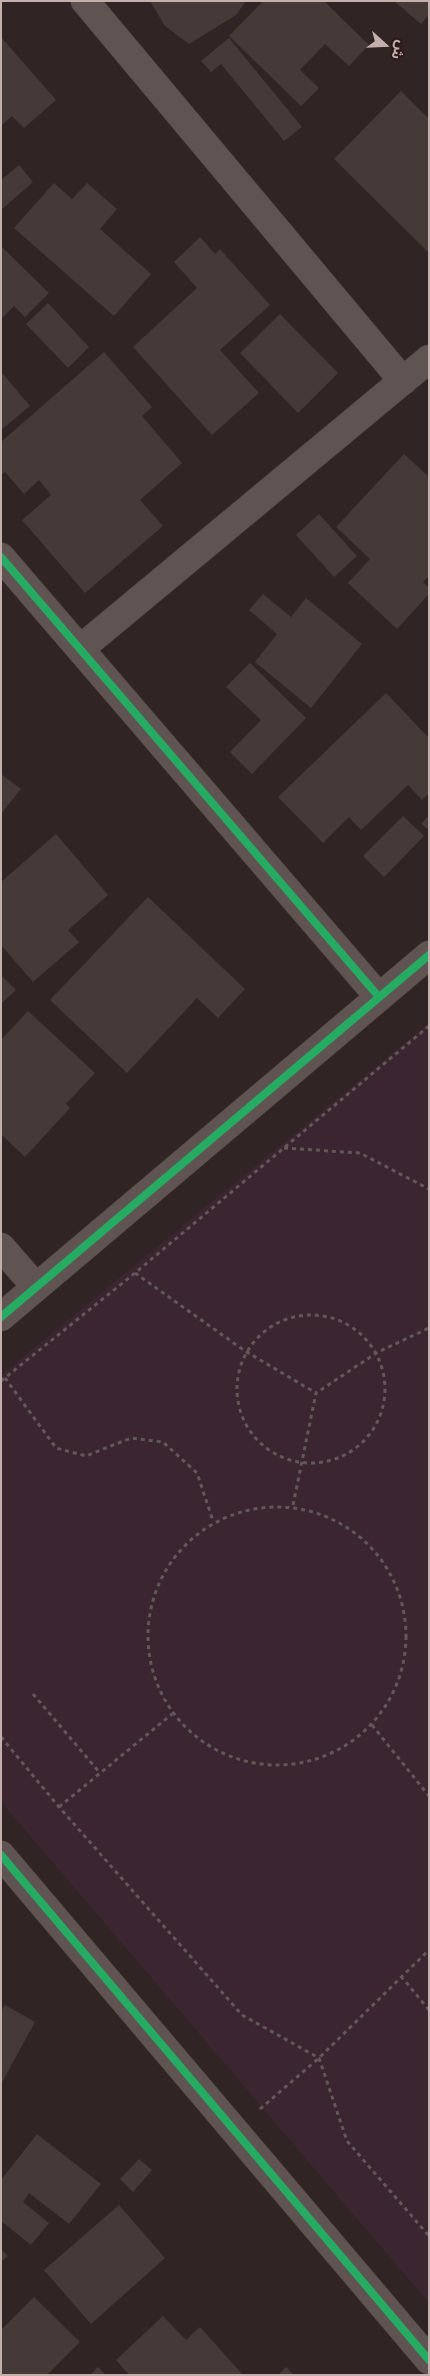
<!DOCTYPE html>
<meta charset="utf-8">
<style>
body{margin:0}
#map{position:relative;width:430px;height:2376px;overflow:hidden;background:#302424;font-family:"Open Sans","Noto Sans Arabic",sans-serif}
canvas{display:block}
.frame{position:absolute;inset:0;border:2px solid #c4afac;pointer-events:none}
.north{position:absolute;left:360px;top:20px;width:50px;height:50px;-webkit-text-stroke:4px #2b1918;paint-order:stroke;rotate:110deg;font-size:14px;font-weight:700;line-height:20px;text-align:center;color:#c4afac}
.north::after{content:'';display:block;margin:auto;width:18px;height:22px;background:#c4afac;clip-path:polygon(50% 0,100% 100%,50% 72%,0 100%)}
</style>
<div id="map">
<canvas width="430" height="2376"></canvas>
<div class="frame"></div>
<div class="north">ش</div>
</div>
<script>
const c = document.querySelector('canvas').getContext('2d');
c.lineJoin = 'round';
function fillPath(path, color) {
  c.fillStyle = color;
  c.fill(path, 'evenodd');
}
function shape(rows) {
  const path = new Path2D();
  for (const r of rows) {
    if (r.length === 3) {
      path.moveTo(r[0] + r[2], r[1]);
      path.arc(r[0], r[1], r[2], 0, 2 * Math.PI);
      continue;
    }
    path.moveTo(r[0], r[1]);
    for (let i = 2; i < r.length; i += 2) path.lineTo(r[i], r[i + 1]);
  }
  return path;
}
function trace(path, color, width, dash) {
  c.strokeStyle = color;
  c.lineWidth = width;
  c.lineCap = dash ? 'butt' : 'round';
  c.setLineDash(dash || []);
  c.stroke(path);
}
const green = shape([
 [429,1023,429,2303,1,1802,1,1375]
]);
const building = shape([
 [150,1,246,1,236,15,189,44,165,26],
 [263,1,324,1,369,45,349,66,325,44,300,70,319,88,301,106,229,36],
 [394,1,429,1,429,14,421,24],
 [1,37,56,100,24,128,12,116,1,126],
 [229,38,302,127,284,141,221,64,211,72,201,61],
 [401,91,429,119,429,253,334,159],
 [19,165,33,182,1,210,1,180],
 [54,183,72,199,87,183,117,209,100,229,151,274,114,316,14,228],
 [200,237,215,254,220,249,270,305,220,350,259,393,212,435,133,347,197,288,174,262],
 [1,246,49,293,25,317,14,306,1,319],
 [48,303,89,347,68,368,26,324],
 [280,314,338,373,298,413,240,353],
 [104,352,152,407,142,416,182,463,140,500,163,526,85,593,22,520,51,495,39,480,24,494,5,472,1,475,1,442],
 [3,374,30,406,1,430,1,375],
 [404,454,429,477,429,576,423,582,429,588,429,594,397,629,348,583,370,559,336,527],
 [319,514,357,556,334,577,296,535],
 [263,594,291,617,306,598,362,644,311,708,255,662,277,634,249,610],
 [250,663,306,718,252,774,230,752,261,720,226,687],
 [386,693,429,738,429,793,422,800,408,785,361,830,349,817,323,843,278,797],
 [1,774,21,789,1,814],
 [429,815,429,830,421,824],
 [403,816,424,836,384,877,363,856],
 [56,834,108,895,68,930,79,942,33,982,1,945,1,882],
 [148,897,245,989,218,1018,197,998,127,1073,50,1000],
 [1,975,16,990,1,1004],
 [28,1011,95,1073,66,1104,70,1108,25,1157,1,1134,1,1040],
 [5,2005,35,2022,1,2084,1,2011],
 [37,2134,101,2184,69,2224,29,2193,23,2202,49,2223,31,2245,1,2221,1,2180],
 [139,2159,152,2170,133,2192,120,2179],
 [119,2205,165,2258,91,2324,44,2270],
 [1,2249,8,2256,1,2262],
 [34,2297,80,2342,47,2375,1,2375,1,2330],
 [163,2316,186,2340,200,2327,242,2374,129,2375,116,2360],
 [98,2367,106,2375,90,2375],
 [286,2367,294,2375,278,2375]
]);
const path = shape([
 [284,1148,360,1153,429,1189],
 [135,1273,245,1351,316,1393],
 [311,1389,74],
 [5,1378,56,1448,86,1456,131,1438,163,1442,197,1473,213,1521],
 [1,1381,135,1273,429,1026],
 [293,1505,316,1393,378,1352,429,1328],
 [277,1636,129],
 [33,1694,100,1773],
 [372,1725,429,1796],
 [1,1737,59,1807,242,2015,319,2058,347,2141,429,2236],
 [59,1807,172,1714],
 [401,1976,429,2010],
 [260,2109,319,2058,429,1950]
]);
const street = shape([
 [85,1,403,381],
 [1,557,379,997],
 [80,649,429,359],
 [1,1247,36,1287],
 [1,1317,429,955],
 [1,1855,429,2360]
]);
const cycleway = shape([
 [1,557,379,997],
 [1,1317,429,955],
 [1,1855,429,2360]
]);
fillPath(green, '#3b2530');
fillPath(building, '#463a39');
trace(street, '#4a4040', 29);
trace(path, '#635858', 3, [4, 4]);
trace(street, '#605453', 28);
trace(cycleway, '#26ab63', 8);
</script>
